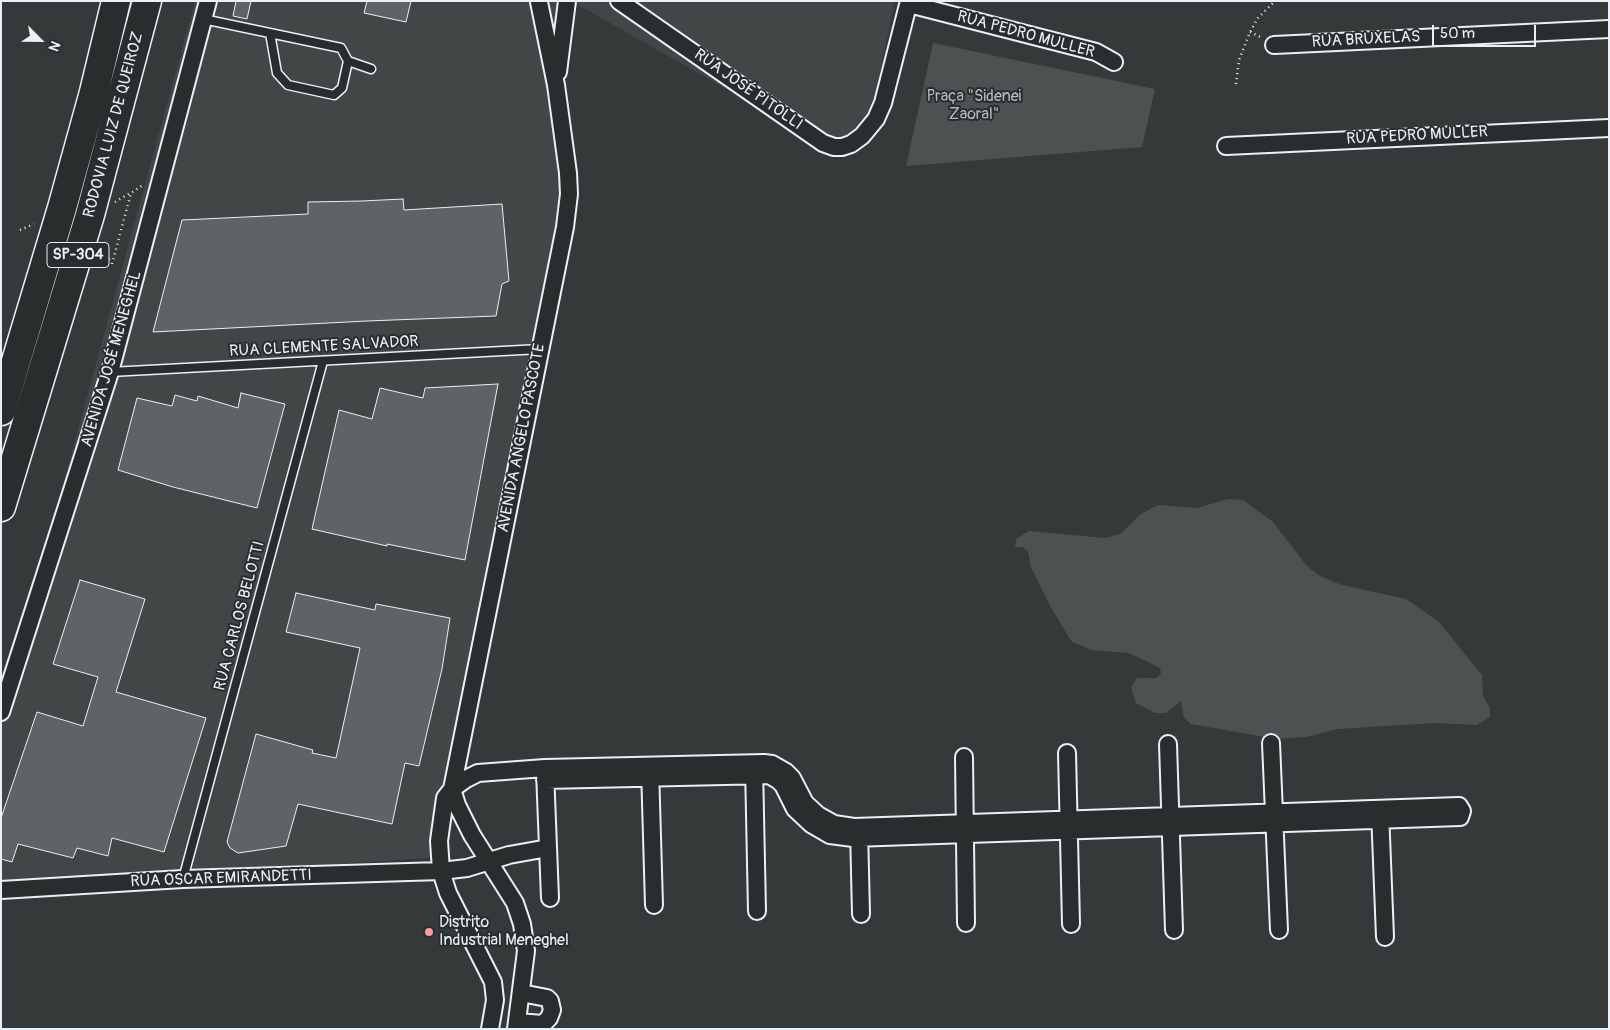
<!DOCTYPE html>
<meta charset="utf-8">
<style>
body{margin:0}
#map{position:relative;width:1610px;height:1030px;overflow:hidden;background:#35393a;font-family:Pangolin,sans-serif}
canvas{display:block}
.frame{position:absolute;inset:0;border:2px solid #e8f1f8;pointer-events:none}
.north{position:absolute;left:15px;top:15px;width:50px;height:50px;-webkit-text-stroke:4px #2a2d2e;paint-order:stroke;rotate:113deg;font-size:14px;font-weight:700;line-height:20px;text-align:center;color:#e8f1f8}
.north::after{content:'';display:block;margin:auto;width:18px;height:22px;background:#e8f1f8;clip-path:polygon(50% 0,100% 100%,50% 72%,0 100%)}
.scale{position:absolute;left:1432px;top:25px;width:104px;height:22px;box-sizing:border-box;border:2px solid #e8f1f8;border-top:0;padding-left:6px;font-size:15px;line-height:18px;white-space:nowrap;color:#e8f1f8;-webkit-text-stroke:4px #2a2d2e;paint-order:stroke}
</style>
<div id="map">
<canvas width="1610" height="1030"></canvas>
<div class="frame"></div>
<div class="north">N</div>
<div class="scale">50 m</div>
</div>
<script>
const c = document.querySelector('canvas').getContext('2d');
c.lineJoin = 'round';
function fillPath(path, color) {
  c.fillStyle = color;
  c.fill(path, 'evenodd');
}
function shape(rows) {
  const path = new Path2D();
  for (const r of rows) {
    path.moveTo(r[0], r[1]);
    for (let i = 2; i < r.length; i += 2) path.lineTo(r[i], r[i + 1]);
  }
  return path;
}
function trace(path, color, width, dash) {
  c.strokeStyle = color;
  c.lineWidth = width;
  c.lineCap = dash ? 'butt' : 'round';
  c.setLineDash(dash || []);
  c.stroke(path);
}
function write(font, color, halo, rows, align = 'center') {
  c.font = font + ' Pangolin,sans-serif';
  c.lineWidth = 4;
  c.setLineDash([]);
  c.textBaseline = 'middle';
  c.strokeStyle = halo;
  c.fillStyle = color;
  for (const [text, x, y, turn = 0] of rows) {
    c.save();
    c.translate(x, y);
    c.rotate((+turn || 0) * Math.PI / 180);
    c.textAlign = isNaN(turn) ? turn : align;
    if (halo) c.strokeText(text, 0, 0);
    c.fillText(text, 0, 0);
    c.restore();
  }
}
const built = shape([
 [195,1,567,1,556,85,568,173,429,858,1,887,1,712],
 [571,1,895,1,870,119,837,146,811,137]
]);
const green = shape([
 [933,43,1155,89,1142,147,906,166],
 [1228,499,1243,500,1273,522,1307,566,1320,576,1342,585,1406,599,1439,622,1482,675,1483,696,1490,708,1490,717,1477,725,1435,723,1337,729,1307,737,1277,739,1191,724,1184,718,1181,701,1166,713,1155,713,1136,703,1131,687,1137,678,1157,678,1161,673,1160,668,1129,653,1092,650,1072,642,1050,606,1031,567,1028,551,1022,547,1015,547,1016,539,1029,531,1105,538,1120,534,1141,514,1158,505,1197,508]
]);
const building = shape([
 [236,1,251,1,247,19,233,16,236,1],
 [367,1,411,1,406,22,364,13,367,1],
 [403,199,404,210,502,204,509,281,502,284,496,316,367,321,153,332,182,220,308,214,308,202,362,201,403,199],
 [498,384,465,560,387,544,387,546,312,529,339,410,372,419,380,388,423,398,425,388,498,384],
 [241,393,285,404,257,508,173,487,118,470,137,398,172,406,175,395,197,401,198,396,238,408,241,393],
 [80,580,145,599,116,692,206,718,164,852,112,838,108,856,77,848,73,858,18,844,12,862,1,859,1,818,37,712,83,726,98,677,53,664,80,580],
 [296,593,375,610,376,604,450,618,442,669,419,766,405,763,392,824,298,804,286,846,238,853,230,848,227,842,256,734,313,750,312,753,336,758,360,648,286,632,296,593]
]);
const path = shape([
 [1250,32,1262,38],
 [1236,84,1239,60,1250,32,1258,18,1275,1],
 [115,202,130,193],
 [20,230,34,224],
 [100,248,105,250,111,263],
 [112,264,131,193,143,185]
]);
const service = shape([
 [203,19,341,48,348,61,371,69],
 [270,33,277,73,288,85,334,95,342,88,348,61],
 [110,372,540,349],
 [183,879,323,361]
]);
const minor = shape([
 [619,1,823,143,834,147,842,147,851,144,862,136,876,119,883,103,909,1],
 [909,4,1096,52,1114,62],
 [1274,45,1609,29],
 [558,72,567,1],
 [1226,146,1609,128],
 [1,712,110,372,208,1],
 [1271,743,1279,930],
 [1168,744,1174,930],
 [1067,753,1071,924],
 [964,757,966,923],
 [754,766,757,911],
 [650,768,654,905],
 [545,771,550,898],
 [452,789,466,779,478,773,545,768,764,763,772,764,786,772,792,778,805,803,818,815,834,824,854,827,1459,806,1462,811,1460,817,853,838,830,835,811,824,795,809,783,785,779,781,769,775,545,780],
 [452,789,457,805,472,835,515,903,522,924,526,951,516,1029],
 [1380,811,1385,937],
 [859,829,861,914],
 [1,890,183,879,441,871,467,868,509,855,548,848],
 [517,1022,543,1024,549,1018,552,1010,550,1001,547,998,521,993],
 [490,1029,495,1000,493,982,448,893,441,871,439,841,445,798,452,789,565,227,569,194,568,173,556,85,539,2]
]);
const motorway = shape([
 [1,411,62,208,94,92,116,1],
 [1,507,90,215,147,1]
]);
const markers = [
 [429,932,5,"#ff9aa2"]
];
const shields = [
 [78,255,62]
];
const shieldNames = [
 ["SP-304",78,255]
];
const streetNames = [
 ["RUA PEDRO MULLER",1026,35,15],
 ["RUA BRUXELAS",1366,40,-3],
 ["RUA JOSÉ PITOLLI",748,90,35],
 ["RODOVIA LUIZ DE QUEIROZ",114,125,-75],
 ["RUA PEDRO MULLER",1417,136,-3],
 ["RUA CLEMENTE SALVADOR",324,347,-3],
 ["AVENIDA JOSÉ MENEGHEL",112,359,-74],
 ["AVENIDA ANGELO PASCOTE",522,438,-79],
 ["RUA CARLOS BELOTTI",240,616,-75],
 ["RUA OSCAR EMIRANDETTI",221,879,-2]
];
const parkNames = [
 ["Praça \"Sidenei",974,97],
 ["Zaoral\"",974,115]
];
const poiNames = [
 ["Distrito",439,923],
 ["Industrial Meneghel",439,941]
];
fillPath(built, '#424647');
fillPath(green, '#4d5152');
fillPath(building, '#5f6365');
trace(building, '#e8f1f8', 1);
trace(service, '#e8f1f8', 11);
trace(minor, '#e8f1f8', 20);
trace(motorway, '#e8f1f8', 31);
trace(path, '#e8f1f8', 2.5, [1, 4]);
trace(service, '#2a2d2e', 8);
trace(minor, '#2a2d2e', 16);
trace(motorway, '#2a2d2e', 28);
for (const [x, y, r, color] of markers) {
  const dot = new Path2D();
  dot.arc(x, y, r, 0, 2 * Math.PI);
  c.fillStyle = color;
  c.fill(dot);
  trace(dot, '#2a2d2e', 2);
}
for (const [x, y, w] of shields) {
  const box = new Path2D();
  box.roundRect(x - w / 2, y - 12.5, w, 25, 4);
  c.fillStyle = '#2a2d2e';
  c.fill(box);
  trace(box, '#e8f1f8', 1);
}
write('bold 15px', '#e8f1f8', null, shieldNames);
write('16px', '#e8f1f8', '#2a2d2e', streetNames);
write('16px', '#b2b9be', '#2a2d2e', parkNames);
write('16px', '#e8f1f8', '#2a2d2e', poiNames, 'left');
</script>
